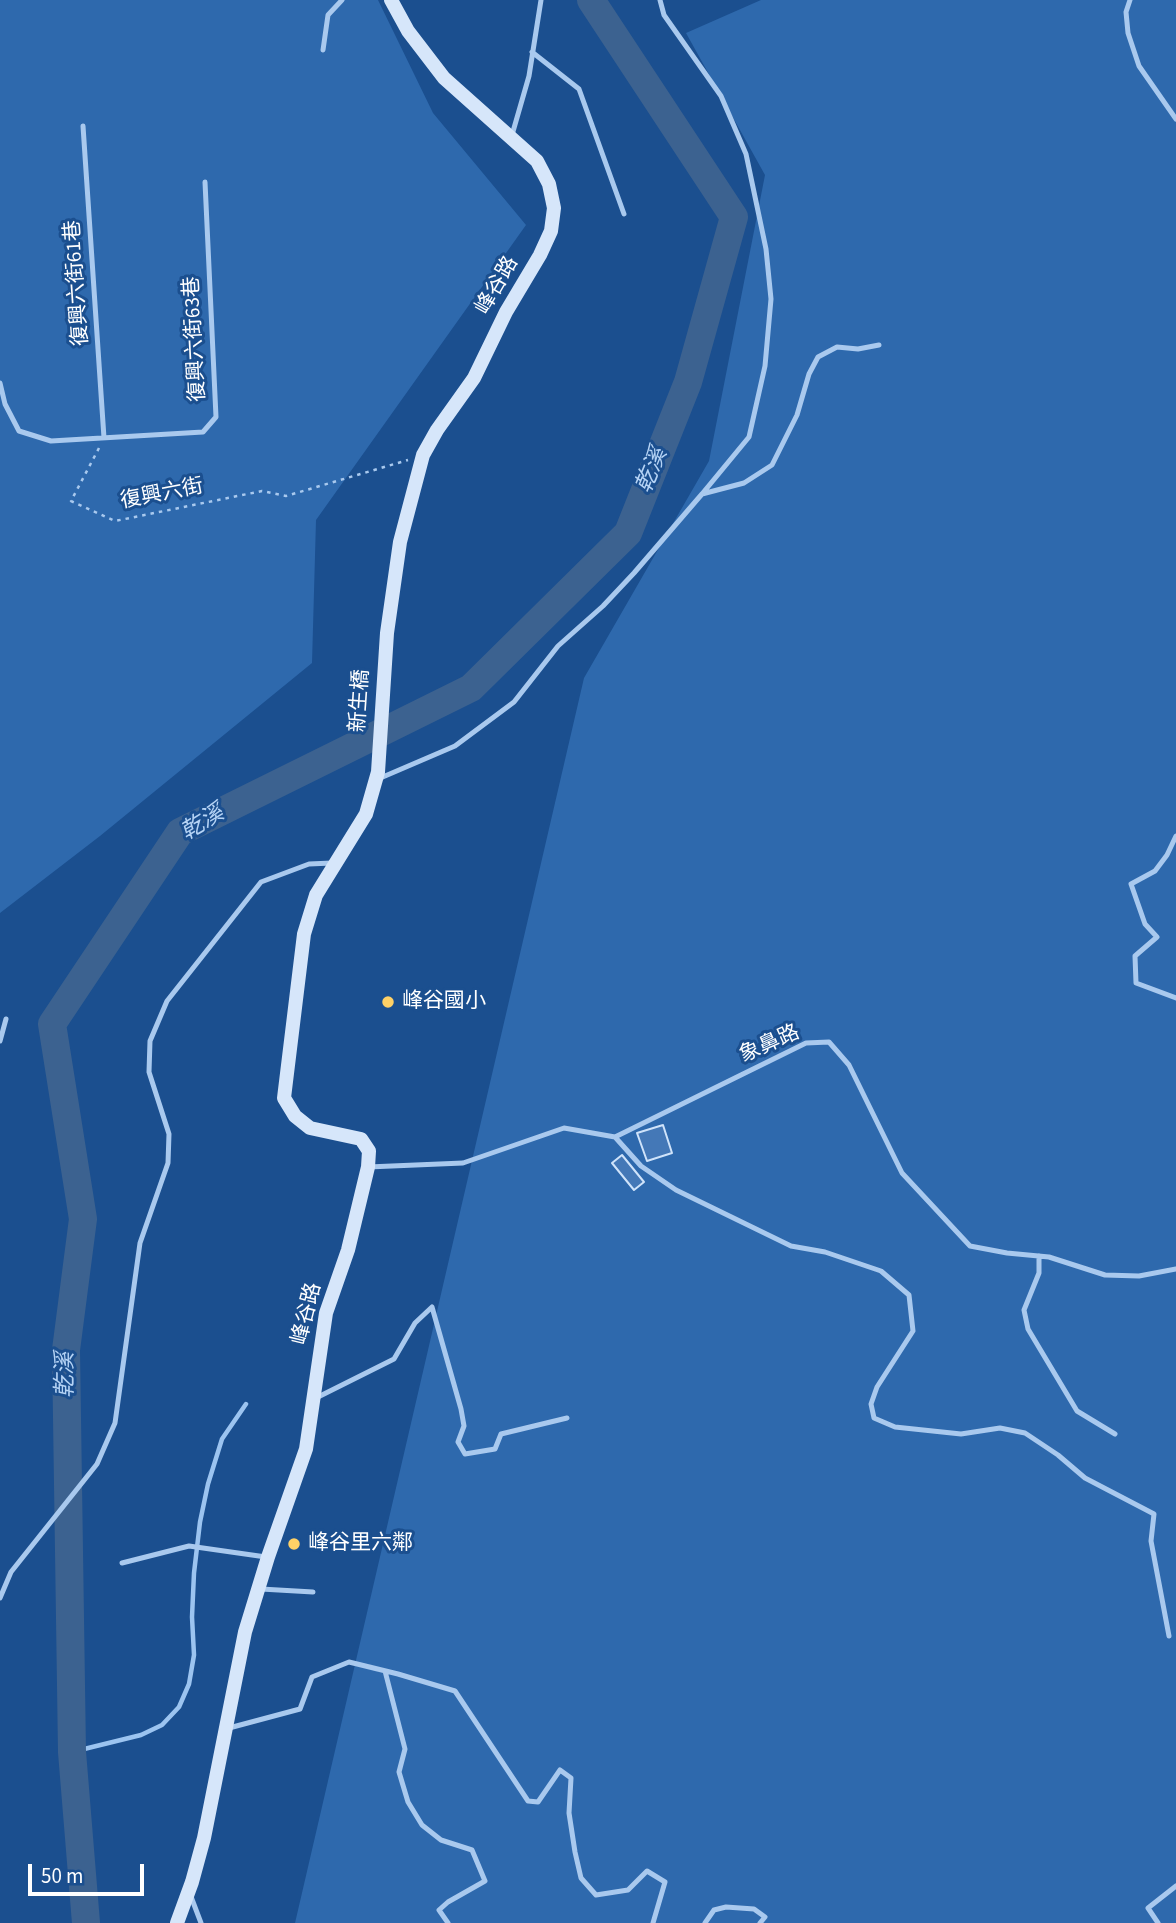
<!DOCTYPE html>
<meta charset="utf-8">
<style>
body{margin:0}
#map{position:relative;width:1176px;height:1923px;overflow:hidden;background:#1b4f8f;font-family:"Source Sans 3",sans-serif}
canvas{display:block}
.scale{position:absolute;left:28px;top:1864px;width:116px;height:32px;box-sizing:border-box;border:4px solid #fff;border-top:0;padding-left:9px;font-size:21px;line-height:24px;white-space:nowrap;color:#fff;-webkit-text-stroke:5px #1b4f8f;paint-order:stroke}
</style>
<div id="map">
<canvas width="1176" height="1923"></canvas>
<div class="scale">50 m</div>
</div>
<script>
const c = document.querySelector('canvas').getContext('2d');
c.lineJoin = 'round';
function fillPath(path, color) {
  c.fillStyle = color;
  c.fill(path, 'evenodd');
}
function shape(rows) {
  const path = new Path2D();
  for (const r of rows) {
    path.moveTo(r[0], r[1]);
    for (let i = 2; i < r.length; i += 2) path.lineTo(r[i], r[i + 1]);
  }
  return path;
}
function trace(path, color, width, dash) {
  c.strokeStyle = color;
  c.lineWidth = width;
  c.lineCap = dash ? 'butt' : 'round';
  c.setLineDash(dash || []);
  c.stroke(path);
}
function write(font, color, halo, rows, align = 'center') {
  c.font = font + ' "Source Sans 3","Noto Sans TC",sans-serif';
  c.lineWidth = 6;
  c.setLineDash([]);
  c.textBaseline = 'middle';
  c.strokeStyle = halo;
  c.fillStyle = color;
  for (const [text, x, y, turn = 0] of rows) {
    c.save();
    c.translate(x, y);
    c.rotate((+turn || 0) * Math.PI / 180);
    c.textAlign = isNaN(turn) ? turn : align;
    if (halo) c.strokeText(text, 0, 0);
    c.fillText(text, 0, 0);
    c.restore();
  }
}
const green = shape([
 [0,0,378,0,433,113,526,225,316,520,312,663,100,836,0,913],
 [761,0,1176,0,1176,1923,295,1923,584,678,709,461,765,175,686,33]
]);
const stream = shape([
 [597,8,603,0],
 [72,1752,141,1735,162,1725,179,1707,189,1684,194,1655,192,1617,194,1573,200,1522,208,1484,222,1439,246,1404]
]);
const river = shape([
 [86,1923,72,1752,66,1350,83,1219,52,1024,180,832,471,688,628,533,688,382,734,217,591,0]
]);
const building = shape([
 [663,1125,672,1153,647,1161,637,1133,663,1125],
 [622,1155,644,1182,634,1190,612,1163,622,1155]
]);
const path = shape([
 [99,448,71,501,115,521,262,491,286,496,408,460]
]);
const lane = shape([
 [660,0,664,15,721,96,746,154,766,249,771,299,765,366,749,437,702,494],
 [1130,0,1126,12,1128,33,1139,66,1176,119],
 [323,50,328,15,342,0],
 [532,52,579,89,624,214],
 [83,126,104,438],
 [512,135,529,76,541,0],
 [0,383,5,404,19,431,51,441,203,432,216,417,205,182],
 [378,779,455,746,514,702,558,646,603,606,634,573,702,494,744,483,772,465,797,415,809,374,818,357,837,347,858,349,879,345],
 [1176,836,1167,855,1155,871,1131,884,1145,924,1157,937,1135,956,1136,983,1176,998],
 [0,1041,6,1019],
 [615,1137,641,1166,676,1190,791,1246,825,1252,881,1271,909,1295,913,1331,877,1387,871,1404,874,1418,895,1427,961,1434,1000,1428,1025,1433,1058,1455,1085,1478,1154,1514,1151,1541,1169,1636],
 [368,1167,463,1163,564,1128,615,1137,806,1043,829,1042,849,1065,902,1173,970,1246,1007,1253,1049,1257,1105,1275,1139,1276,1176,1269],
 [1039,1256,1039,1273,1024,1310,1028,1329,1077,1411,1115,1434],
 [316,1398,394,1359,415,1323,432,1307,461,1409,464,1426,458,1442,465,1454,495,1449,501,1434,567,1418],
 [122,1563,189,1546,266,1557],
 [261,1589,313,1592],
 [0,1598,11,1572,97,1464,115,1423,140,1243,168,1163,169,1134,149,1072,150,1041,167,1001,261,882,309,864,332,863],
 [385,1671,405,1749,399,1772,408,1802,422,1825,441,1840,472,1850,485,1881,448,1902,439,1910,448,1923],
 [229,1728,300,1709,312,1677,349,1662,398,1674,455,1691,528,1801,538,1802,560,1770,571,1778,569,1813,575,1852,581,1878,596,1895,628,1890,647,1871,665,1882,653,1923],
 [190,1894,201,1923],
 [705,1923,714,1910,726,1907,754,1909,765,1917,760,1923],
 [1158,1923,1148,1908,1176,1886]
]);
const secondary = shape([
 [177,1923,192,1882,204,1838,245,1632,268,1557,306,1449,326,1313,348,1250,368,1167,369,1151,361,1139,310,1128,295,1116,284,1098,304,934,316,895,366,814,378,772,387,633,400,542,423,455,437,430,474,378,506,312,540,255,551,231,554,208,549,184,537,161,444,78,408,31,391,0]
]);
const markers = [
 [388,1002,7,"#ffd166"],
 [294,1544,7,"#ffd166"]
];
const streetNames = [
 ["復興六街61巷",78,283,-94],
 ["峰谷路",498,286,-60],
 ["復興六街63巷",196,339,-93],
 ["復興六街",162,495,-11],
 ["新生橋",361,701,-86],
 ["象鼻路",770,1045,-24],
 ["峰谷路",308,1314,-76]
];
const poiNames = [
 ["峰谷國小",402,1002],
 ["峰谷里六鄰",308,1544]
];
const waterNames = [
 ["乾溪",653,471,-68],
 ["乾溪",203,824,-31],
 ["乾溪",67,1375,-90]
];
fillPath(green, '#2e69ad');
trace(stream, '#9cc4f0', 4.5);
trace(river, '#3c6290', 28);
fillPath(building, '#4478b7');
trace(building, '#cfe3fa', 2);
trace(path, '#a9c9ee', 2.5, [3.5, 5]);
trace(lane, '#a9c9ee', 5);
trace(secondary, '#d6e6fa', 14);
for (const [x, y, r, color] of markers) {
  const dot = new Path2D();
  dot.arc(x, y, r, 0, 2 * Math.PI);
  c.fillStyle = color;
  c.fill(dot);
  trace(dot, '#1b4f8f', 2.5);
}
write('21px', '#fff', '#1b4f8f', streetNames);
write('21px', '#fff', '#1b4f8f', poiNames, 'left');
write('italic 23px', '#b5d3f5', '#1b4f8f', waterNames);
</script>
